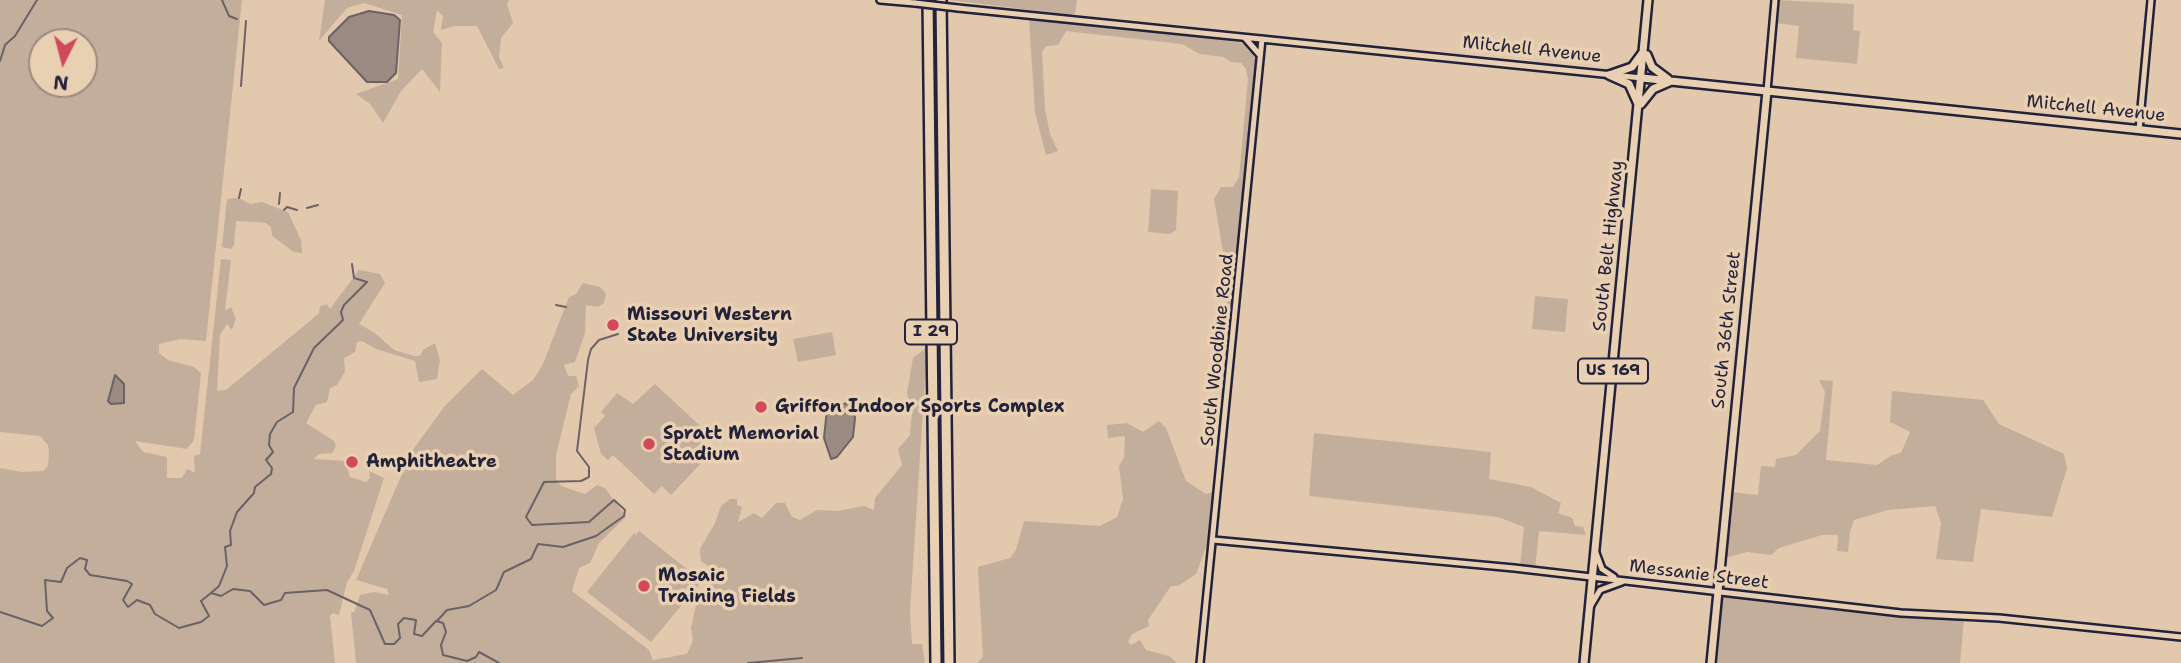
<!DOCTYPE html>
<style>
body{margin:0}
#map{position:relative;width:2181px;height:663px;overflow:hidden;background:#e2c9ad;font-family:"Shantell Sans",sans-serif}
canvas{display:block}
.north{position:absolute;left:28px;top:28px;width:70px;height:70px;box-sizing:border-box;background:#ead0b2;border:2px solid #9a8a82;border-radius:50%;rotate:186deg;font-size:19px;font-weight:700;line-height:28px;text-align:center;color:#22223b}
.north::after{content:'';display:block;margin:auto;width:24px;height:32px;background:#d1495b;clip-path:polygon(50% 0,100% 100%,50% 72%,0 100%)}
</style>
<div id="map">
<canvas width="2181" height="663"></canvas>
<div class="north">N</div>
</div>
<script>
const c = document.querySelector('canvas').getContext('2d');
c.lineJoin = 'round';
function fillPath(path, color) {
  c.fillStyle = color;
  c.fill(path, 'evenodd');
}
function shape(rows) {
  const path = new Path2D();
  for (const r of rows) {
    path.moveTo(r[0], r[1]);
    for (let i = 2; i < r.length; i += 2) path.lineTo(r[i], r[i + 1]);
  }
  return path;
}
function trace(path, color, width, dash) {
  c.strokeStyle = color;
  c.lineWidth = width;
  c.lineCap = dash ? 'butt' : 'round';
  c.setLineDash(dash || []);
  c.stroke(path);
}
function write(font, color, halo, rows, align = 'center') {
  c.font = font + ' "Shantell Sans",sans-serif';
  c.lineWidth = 7;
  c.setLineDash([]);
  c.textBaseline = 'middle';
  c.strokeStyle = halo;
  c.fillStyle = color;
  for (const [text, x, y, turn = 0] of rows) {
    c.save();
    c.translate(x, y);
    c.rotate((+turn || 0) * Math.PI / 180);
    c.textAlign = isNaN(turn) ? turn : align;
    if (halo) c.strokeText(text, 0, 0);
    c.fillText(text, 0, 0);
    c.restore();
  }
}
const green = shape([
 [0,0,242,0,206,341,181,339,159,344,159,353,168,360,194,367,201,373,194,440,187,449,135,441,143,452,167,457,167,478,182,478,187,469,195,473,194,456,200,454,221,259,231,260,225,311,231,307,236,319,232,330,227,324,220,335,217,391,226,390,311,320,319,313,320,306,327,304,330,309,359,270,380,274,385,283,359,324,375,333,394,350,414,356,420,356,423,350,435,343,440,360,437,379,419,382,415,361,376,349,362,341,357,342,355,352,344,358,345,372,337,385,330,388,327,402,316,405,306,423,334,441,336,446,332,453,319,454,314,459,345,461,350,477,366,482,370,478,369,471,384,478,354,571,347,582,339,615,333,613,330,616,335,663,0,663,0,468,22,472,43,471,48,466,49,452,48,445,40,436,0,432],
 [42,42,84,42,84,84,42,84],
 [325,0,509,0,507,4,513,23,501,38,499,57,504,68,499,69,477,26,455,26,441,30,443,16,437,10,433,32,442,43,440,92,422,69,401,91,383,123,370,104,356,94,398,79,402,15,364,3,347,8,319,41],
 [949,0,1077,0,1075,13,1071,15],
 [1777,0,1854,4,1853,30,1860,31,1857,64,1796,58,1799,26,1775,23],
 [1029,19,1199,35,1251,45,1256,64,1233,305,1227,304,1221,273,1225,264,1214,199,1221,187,1233,187,1239,177,1248,79,1246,69,1241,63,1231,62,1223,57,1200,54,1182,44,1066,31,1058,45,1046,46,1042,52,1045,109,1050,134,1058,151,1046,155,1035,112],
 [1151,189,1178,191,1176,230,1170,234,1148,232],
 [239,198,250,204,262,202,288,212,301,240,302,253,294,252,272,236,271,227,266,223,257,222,236,221,234,245,231,249,222,247,227,199],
 [583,283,600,287,606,294,604,303,598,307,586,305,585,333,575,362,564,365,568,376,576,376,579,386,571,394,556,455,556,479,561,486,585,494,597,485,605,488,626,517,599,543,590,563,579,568,572,591,649,650,653,660,687,654,693,640,691,628,696,605,714,570,701,561,700,549,715,523,721,506,730,499,737,499,737,505,742,507,738,522,754,513,762,518,776,503,785,503,792,517,800,520,817,510,837,511,864,506,874,510,875,498,902,465,898,449,910,435,912,412,907,393,913,358,927,347,910,612,912,644,922,644,925,663,356,663,351,612,354,612,360,595,374,592,389,595,387,589,356,580,412,451,444,407,482,369,513,395,533,380,543,364,569,297,576,294],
 [1535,296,1568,299,1565,332,1532,329],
 [832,332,836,355,798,362,793,339],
 [1819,380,1833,381,1826,460,1877,465,1892,455,1901,453,1910,432,1890,422,1892,391,1983,400,1999,424,2064,454,2067,468,2052,517,1981,509,1973,562,1936,559,1941,523,1935,506,1888,510,1854,520,1850,532,1848,552,1837,551,1838,535,1822,535,1779,548,1771,555,1747,552,1724,558,1730,492,1758,495,1761,466,1775,467,1776,459,1796,455,1820,431,1825,392],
 [655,384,709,434,695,449,705,459,671,495,662,486,654,494,613,455,608,460,601,454,594,428,605,416,601,412,617,393,633,404],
 [1159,421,1166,428,1186,481,1206,494,1213,492,1209,539,1196,574,1178,586,1171,586,1148,620,1149,626,1132,634,1128,642,1131,645,1140,640,1146,650,1169,656,1177,663,977,663,983,657,978,567,1010,558,1016,550,1024,521,1100,526,1117,517,1123,499,1119,466,1124,457,1125,436,1108,438,1107,425,1127,423,1143,432],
 [1314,433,1491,452,1489,479,1531,487,1561,503,1558,513,1572,518,1575,526,1583,527,1586,535,1539,531,1535,569,1520,567,1524,527,1498,517,1309,496],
 [639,531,702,581,651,642,587,592,634,533,636,535],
 [1726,597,1903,616,1964,619,1960,663,1715,663,1720,600]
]);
const water = shape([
 [369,11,394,15,400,20,396,73,387,82,367,82,329,41,329,37,349,17,369,11],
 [115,375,124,384,124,403,111,404,108,401,115,375],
 [847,403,852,406,855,418,853,437,837,457,831,459,824,438,827,409,847,403]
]);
const stream = shape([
 [222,0,229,16,237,19],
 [0,61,5,45,15,36,37,0],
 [241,86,246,21],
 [239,198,241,189],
 [279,204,280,193],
 [307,208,318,205],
 [284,210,287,207,297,210],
 [556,305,566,307],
 [211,593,219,586,227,566,225,547,231,545,230,531,237,512,254,493,255,487,271,474,272,468,266,460,273,452,269,445,270,434,277,422,293,412,294,388,314,348,343,320,341,312,344,305,367,282,354,278,352,264],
 [0,612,42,626,53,618,47,611,45,580,61,582,67,568,80,558,87,560,85,569,90,575,127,581,132,584,123,600,128,607,137,600,150,605,155,614,179,628,201,622,209,616,201,601,211,593,221,596,233,589,250,591,264,605,281,600,285,593,327,590,370,610,385,644,394,644,400,638,398,624,404,618,416,620,414,634,422,636,436,621,443,623,446,632,441,645,443,655,467,661,476,657,479,652,499,663],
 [437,621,447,610,469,606,496,590,504,572,531,559,538,544,563,547,596,536,624,516,625,510,614,500,589,522,532,525,526,517,544,482,581,481,589,477,589,467,577,451,588,360,591,349,599,340,618,334],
 [748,663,802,658]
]);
const minor = shape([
 [880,0,915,3],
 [958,8,1642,78],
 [1245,38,1259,54],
 [1767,91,1775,0],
 [2139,130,2151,0],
 [1213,540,1514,568,1901,613,1999,618,2181,637],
 [1596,553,1602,569,1614,577],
 [1590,607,1600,590,1622,582],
 [1200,663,1262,39]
]);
const major = shape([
 [1647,55,1652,67,1668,79],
 [1609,75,1629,84,1638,104],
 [1609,75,1632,67,1643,52],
 [1642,78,2181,134],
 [1641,104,1653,89,1669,82],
 [1584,663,1648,0],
 [1711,663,1767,91]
]);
const highway = shape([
 [928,0,936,663],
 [941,0,949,663]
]);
const minorBridge = shape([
 [915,3,958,8]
]);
const markers = [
 [613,325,7,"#d1495b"],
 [761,407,7,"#d1495b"],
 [649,444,7,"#d1495b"],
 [352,462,7,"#d1495b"],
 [644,586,7,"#d1495b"]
];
const shields = [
 [931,332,52],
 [1613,371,70]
];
const shieldNames = [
 ["I 29",931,332],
 ["US 169",1613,371]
];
const streetNames = [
 ["Mitchell Avenue",1532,50,6],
 ["Mitchell Avenue",2096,109,6],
 ["South Belt Highway",1609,246,-84],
 ["South 36th Street",1727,330,-84],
 ["South Woodbine Road",1218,350,-84],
 ["Messanie Street",1699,575,7]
];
const poiNames = [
 ["Missouri Western",627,315],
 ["State University",627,336],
 ["Griffon Indoor Sports Complex",775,407],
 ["Spratt Memorial",663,434],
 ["Stadium",663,455],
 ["Amphitheatre",366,462],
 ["Mosaic",658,576],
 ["Training Fields",658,597]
];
fillPath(green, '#c2ae9a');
fillPath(water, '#9b8b82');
trace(water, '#6b6166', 2);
trace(stream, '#6b6166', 2);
trace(minor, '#22223b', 10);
trace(major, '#22223b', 12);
trace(highway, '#22223b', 14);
trace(minor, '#ead0b2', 5);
trace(major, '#ead0b2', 7);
trace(highway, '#ead0b2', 9);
trace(minorBridge, '#22223b', 10, []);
trace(minorBridge, '#ead0b2', 5);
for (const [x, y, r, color] of markers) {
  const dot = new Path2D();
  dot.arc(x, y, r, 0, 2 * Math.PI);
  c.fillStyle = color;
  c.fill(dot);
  trace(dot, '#ead0b2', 2.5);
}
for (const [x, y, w] of shields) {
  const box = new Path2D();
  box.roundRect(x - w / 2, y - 12.5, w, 25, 5);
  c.fillStyle = '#ead0b2';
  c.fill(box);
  trace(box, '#22223b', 2);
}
write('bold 16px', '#22223b', null, shieldNames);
write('18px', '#22223b', '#ead0b2', streetNames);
write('bold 18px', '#22223b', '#ead0b2', poiNames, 'left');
</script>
